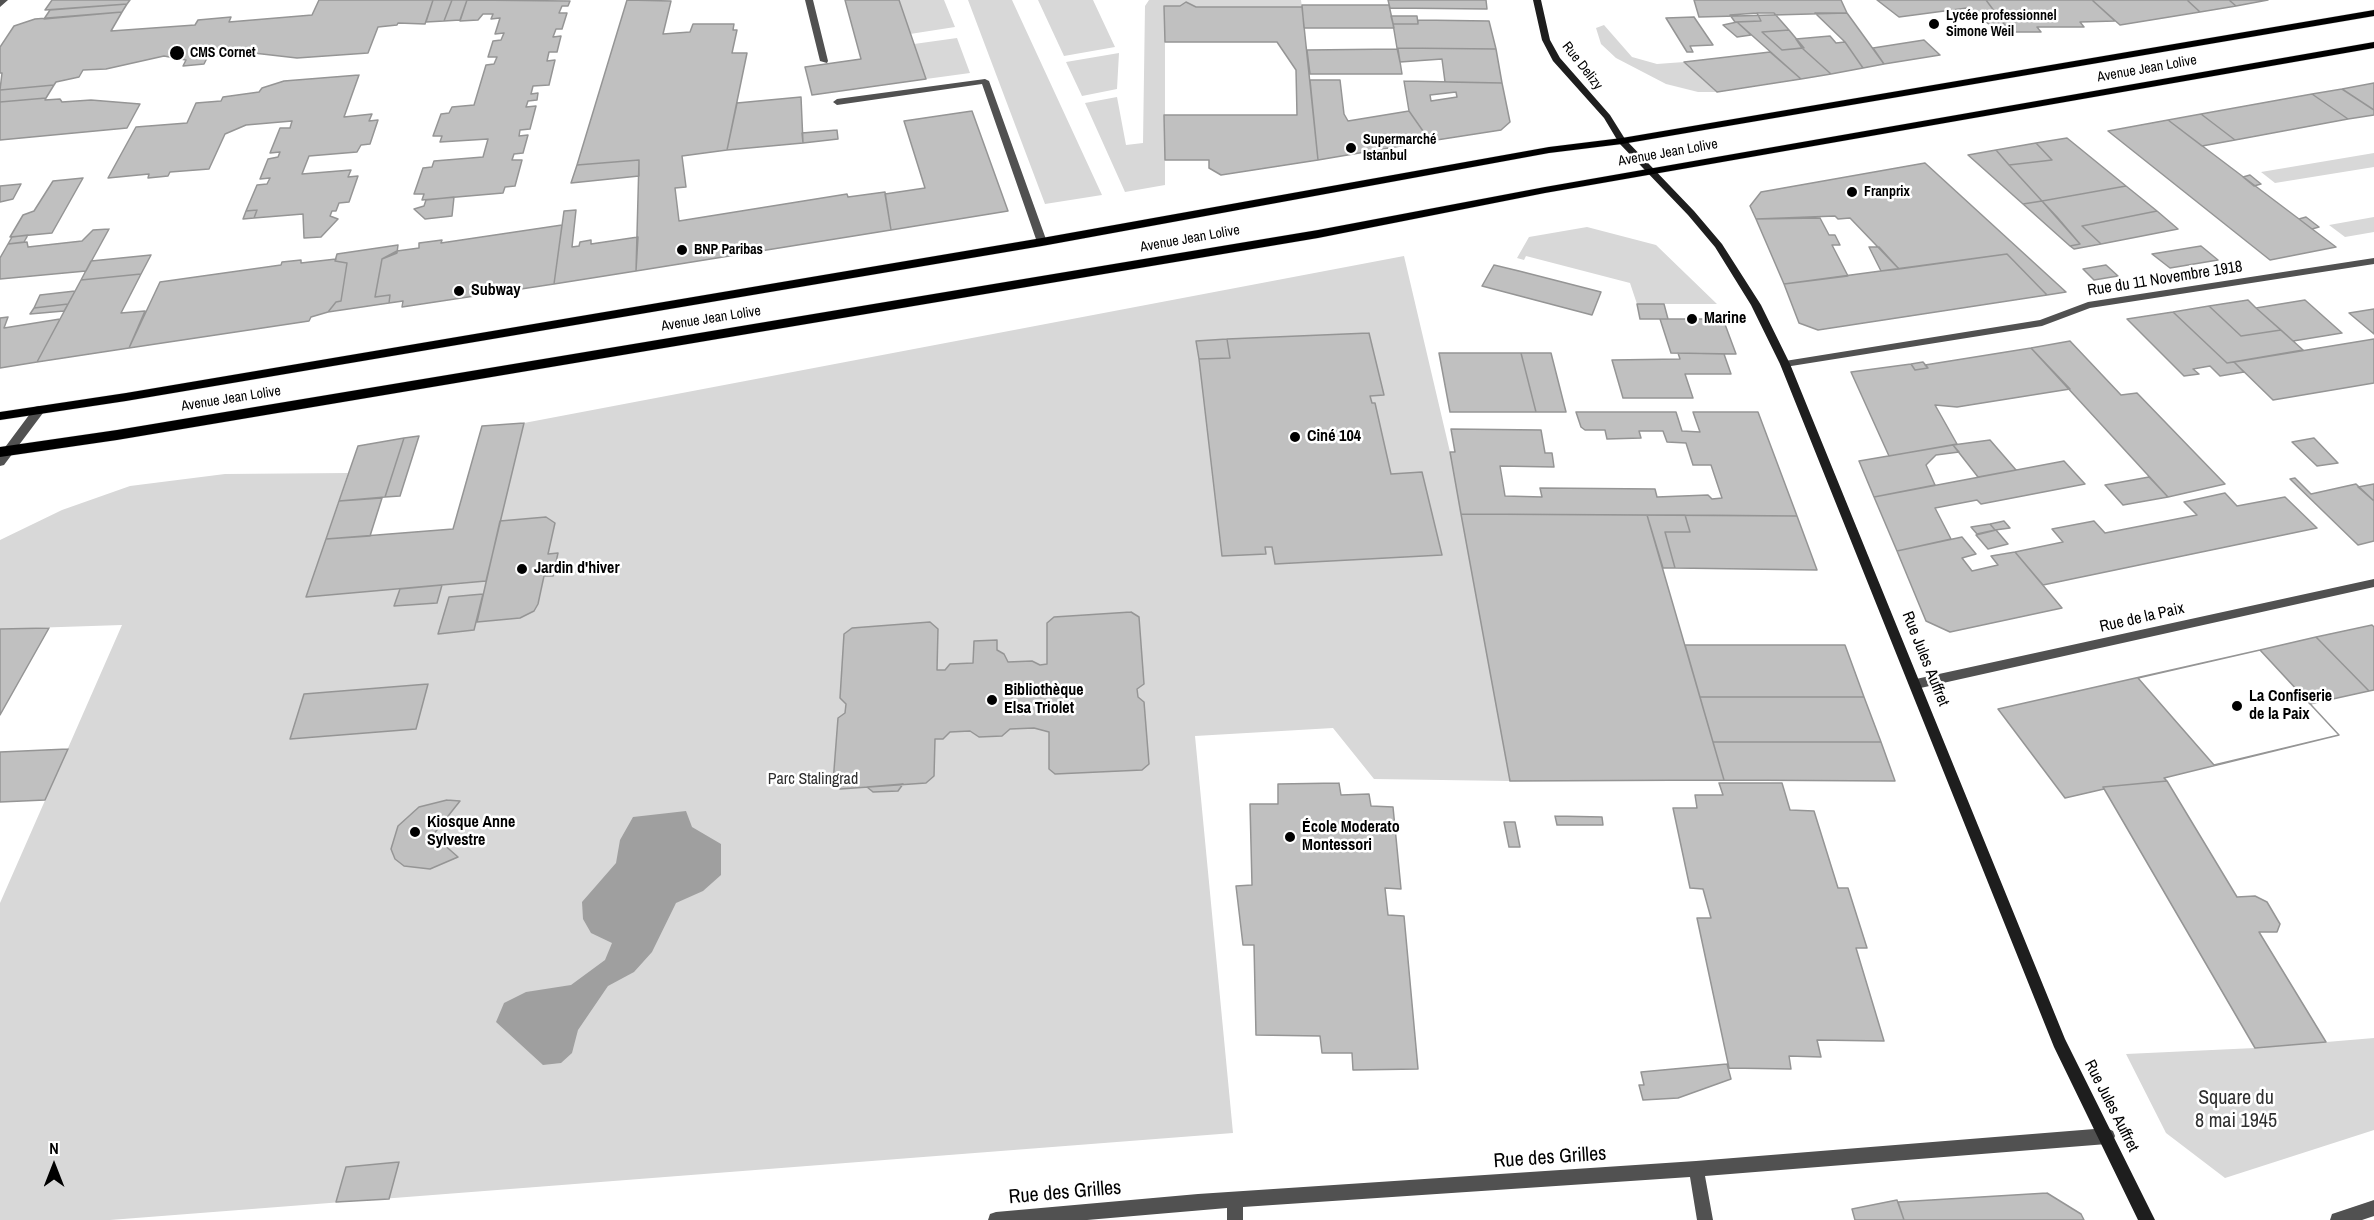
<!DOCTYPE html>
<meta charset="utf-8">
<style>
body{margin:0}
#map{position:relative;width:2374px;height:1220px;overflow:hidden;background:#fff;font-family:"Archivo Narrow",sans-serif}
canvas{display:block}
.north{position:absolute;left:24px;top:1136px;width:60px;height:60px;-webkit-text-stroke:4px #fff;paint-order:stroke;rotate:0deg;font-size:16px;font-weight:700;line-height:24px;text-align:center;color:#000}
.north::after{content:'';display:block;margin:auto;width:21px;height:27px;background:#000;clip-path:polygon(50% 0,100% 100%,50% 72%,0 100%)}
</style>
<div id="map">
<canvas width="2374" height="1220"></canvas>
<div class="north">N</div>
</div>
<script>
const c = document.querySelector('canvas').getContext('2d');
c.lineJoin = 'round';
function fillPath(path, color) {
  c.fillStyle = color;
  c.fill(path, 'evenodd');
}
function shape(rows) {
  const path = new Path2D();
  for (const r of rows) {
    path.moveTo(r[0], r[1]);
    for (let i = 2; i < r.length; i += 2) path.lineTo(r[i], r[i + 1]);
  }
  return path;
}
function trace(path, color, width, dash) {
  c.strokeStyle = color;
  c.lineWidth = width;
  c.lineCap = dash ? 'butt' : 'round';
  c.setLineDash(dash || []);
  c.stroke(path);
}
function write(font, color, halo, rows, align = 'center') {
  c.font = font + ' "Archivo Narrow",sans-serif';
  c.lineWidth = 5;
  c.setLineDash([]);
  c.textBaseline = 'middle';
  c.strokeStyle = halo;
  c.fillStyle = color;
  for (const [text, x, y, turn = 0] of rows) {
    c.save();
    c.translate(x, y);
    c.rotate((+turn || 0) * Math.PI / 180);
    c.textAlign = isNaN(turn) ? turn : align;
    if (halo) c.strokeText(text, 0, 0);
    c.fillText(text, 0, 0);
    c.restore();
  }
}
const green = shape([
 [899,0,944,0,955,27,910,34],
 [968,0,1012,0,1102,195,1045,204],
 [1038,0,1093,0,1115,47,1064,56],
 [1149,0,1301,0,1302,7,1196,7,1186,2,1180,6,1165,6,1165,185,1125,192,1085,103,1117,97,1126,145,1143,143,1145,6],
 [1604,25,1632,57,1657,64,1684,62,1716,92,1698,92,1666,84,1616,58,1601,44,1596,28],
 [957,38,970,73,926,79,914,44],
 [1119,53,1117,89,1082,96,1066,62],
 [2374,153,2374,167,2275,183,2261,172],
 [2374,217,2374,232,2345,237,2329,225],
 [1587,227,1656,245,1717,304,1637,304,1630,283,1526,256,1524,260,1517,258,1529,237],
 [1404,256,1450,452,1510,781,1374,779,1333,728,1195,736,1233,1133,110,1220,0,1220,0,903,122,625,0,629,0,540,62,510,130,486,225,474,348,473,306,597,485,581,524,423],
 [2374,1038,2374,1130,2225,1178,2166,1133,2126,1054,2255,1048]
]);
const water = shape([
 [686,811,692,827,721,844,721,875,703,891,676,903,652,952,634,972,608,986,578,1030,572,1053,561,1063,543,1065,496,1022,504,1003,526,992,571,985,605,960,612,943,591,933,583,919,582,902,616,863,620,840,633,817]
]);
const building = shape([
 [52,0,130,0,127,4,45,10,52,0],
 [319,0,433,0,425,24,398,23,397,25,378,27,368,53,297,58,236,51,207,58,204,64,183,66,186,60,164,56,106,69,83,70,79,77,56,82,54,85,0,90,2,73,0,73,0,47,14,26,35,19,122,12,111,31,195,25,198,20,231,17,229,22,312,15,319,0],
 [433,0,452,0,444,21,426,22,433,0],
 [452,0,467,0,460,20,444,21,452,0],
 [467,0,570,1,568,6,562,6,559,13,567,13,562,29,556,29,553,37,561,36,557,52,549,52,547,61,555,60,549,85,533,86,531,94,538,93,537,100,528,101,526,107,536,106,530,129,520,130,519,136,528,135,523,153,514,154,512,160,522,160,515,186,505,187,503,193,422,200,424,194,414,194,423,168,432,167,434,161,483,157,488,139,440,142,442,136,433,136,441,114,449,113,452,107,474,105,486,65,494,64,497,57,488,57,493,41,501,40,504,33,495,34,500,18,491,19,493,14,483,14,478,20,460,21,467,0],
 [627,0,671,1,663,34,690,32,693,24,734,24,733,30,737,30,732,53,747,53,727,150,682,156,686,187,675,188,679,221,847,194,848,197,885,192,891,230,636,271,639,160,577,165,627,0],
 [845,0,899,0,926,79,812,95,805,67,861,59,845,0],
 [1388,0,1486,0,1487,9,1390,8,1388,0],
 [1694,0,1841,0,1847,13,1699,17,1694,0],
 [1877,0,1986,0,2009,31,2001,33,1967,8,1899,17,1877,0],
 [1986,0,2092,0,2115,21,2080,22,2084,27,2037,27,2041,32,2010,32,1986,0],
 [2092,0,2187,0,2200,12,2120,25,2092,0],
 [2187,0,2229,0,2236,6,2200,12,2187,0],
 [2229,0,2268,0,2236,6,2229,0],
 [1186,2,1196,7,1302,7,1318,160,1221,175,1209,168,1209,160,1165,160,1164,115,1297,115,1296,70,1277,42,1165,42,1164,6,1180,6,1186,2],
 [127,4,122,12,44,19,50,10,127,4],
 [1302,5,1389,5,1394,28,1304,28,1302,5],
 [1757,13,1761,21,1735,22,1730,15,1757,13],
 [1757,13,1774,13,1789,30,1762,32,1782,50,1802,48,1831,74,1801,79,1737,22,1761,21,1757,13],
 [1815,13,1847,13,1884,64,1863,68,1845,42,1815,13],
 [1391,16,1417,16,1418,24,1393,24,1391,16],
 [1694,17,1713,45,1690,46,1693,52,1687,52,1666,18,1694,17],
 [1418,20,1489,21,1496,49,1397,48,1393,24,1418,24,1418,20],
 [1737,22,1751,35,1737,37,1723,25,1737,22],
 [1789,30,1804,48,1782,50,1762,32,1789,30],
 [1830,36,1836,43,1845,42,1863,68,1831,74,1802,48,1796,39,1830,36],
 [1924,40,1940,55,1884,64,1873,48,1924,40],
 [1397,48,1496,49,1502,83,1445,82,1442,59,1400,62,1397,48],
 [1398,49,1402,74,1310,74,1307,50,1398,49],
 [1770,52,1801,79,1717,92,1684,62,1770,52],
 [359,75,344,117,372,114,369,121,378,120,370,144,361,145,357,152,309,156,302,174,351,170,348,177,358,176,349,202,339,203,336,211,332,211,330,216,338,219,321,237,304,238,303,214,254,218,257,210,246,211,257,185,267,184,270,178,260,179,268,159,278,157,280,152,270,153,280,128,290,128,292,121,246,125,225,134,209,169,170,172,168,176,148,178,149,174,108,178,136,127,187,123,196,103,221,101,223,97,259,92,262,88,284,81,359,75],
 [1310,80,1340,80,1344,114,1348,121,1409,111,1430,141,1318,160,1310,80],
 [1404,81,1502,83,1510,122,1501,130,1430,141,1409,111,1404,81],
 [1456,92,1457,97,1431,101,1430,95,1456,92],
 [2374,83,2374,110,2342,89,2374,83],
 [54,85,46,98,0,102,0,90,54,85],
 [2342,89,2374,110,2374,115,2348,119,2312,94,2342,89],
 [2312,94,2348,119,2235,140,2201,114,2312,94],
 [801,97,803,143,727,150,737,103,801,97],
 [46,98,45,100,60,99,62,102,91,100,140,104,127,128,0,140,0,102,46,98],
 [972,111,1008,211,891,230,885,194,925,188,904,121,972,111],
 [2201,114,2235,140,2202,146,2168,120,2201,114],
 [2168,120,2299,219,2336,247,2270,260,2108,131,2168,120],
 [837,130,838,139,803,143,802,133,837,130],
 [2067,138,2126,186,2042,201,2009,165,2052,160,2036,143,2067,138],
 [2036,143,2052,160,2009,165,1996,150,2036,143],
 [1996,150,2009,165,2042,201,2023,204,1968,155,1996,150],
 [639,160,639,176,571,183,577,165,639,160],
 [1925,163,2066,292,2047,295,2007,254,1899,269,1850,218,1838,219,1835,216,1756,219,1750,206,1761,192,1925,163],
 [2250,175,2261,184,2254,186,2243,177,2250,175],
 [83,178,52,233,10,237,23,215,34,211,53,181,83,178],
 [21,184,13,199,0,202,0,186,21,184],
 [2126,186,2157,211,2082,226,2101,244,2074,249,2070,246,2080,244,2042,201,2126,186],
 [454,197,452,216,425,219,414,209,424,206,426,200,454,197],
 [2042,201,2057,217,2080,244,2070,246,2023,204,2042,201],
 [257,210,254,218,243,219,246,211,257,210],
 [576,210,572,247,579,246,580,242,591,240,591,244,638,237,636,271,554,284,564,211,576,210],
 [2157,211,2178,229,2101,244,2082,226,2157,211],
 [2306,217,2319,227,2312,229,2299,219,2306,217],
 [1820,218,1829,235,1835,235,1840,245,1832,245,1848,276,1784,284,1756,219,1820,218],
 [562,225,554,284,402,307,403,301,389,303,390,295,375,297,382,259,397,251,419,248,419,243,442,240,441,243,562,225],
 [109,229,86,271,0,279,0,258,8,244,27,242,28,247,82,241,93,230,109,229],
 [28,235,24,242,8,244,12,237,28,235],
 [398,245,397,253,382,259,375,297,390,295,389,303,328,312,336,302,341,301,347,263,335,261,337,254,398,245],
 [2201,246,2218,260,2170,268,2152,254,2201,246],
 [1869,247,1879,247,1899,269,1881,271,1869,247],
 [2007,254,2047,295,1818,330,1799,323,1784,284,2007,254],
 [151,255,141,274,81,280,91,261,151,255],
 [336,259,335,261,347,263,341,301,336,302,328,312,311,317,309,321,129,348,160,282,281,265,282,262,301,260,301,263,336,259],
 [1494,265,1519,271,1601,292,1592,315,1482,286,1494,265],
 [2106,265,2118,276,2094,280,2083,269,2106,265],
 [141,274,121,313,145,311,129,348,37,362,81,280,141,274],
 [75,291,68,304,34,308,40,295,75,291],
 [2248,300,2256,308,2281,330,2241,336,2209,306,2248,300],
 [2305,300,2342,333,2293,341,2256,308,2305,300],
 [68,304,64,311,30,314,34,308,68,304],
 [1637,304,1664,304,1668,319,1640,319,1637,304],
 [2209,306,2241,336,2281,330,2303,350,2227,363,2173,312,2209,306],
 [2374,309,2374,334,2349,313,2374,309],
 [2173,312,2227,363,2234,362,2244,372,2220,376,2210,366,2193,369,2199,374,2184,376,2127,319,2173,312],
 [8,317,4,328,60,319,37,362,0,368,0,318,8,317],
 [1660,319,1723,319,1736,354,1671,353,1660,319],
 [1369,333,1384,395,1370,396,1372,403,1375,403,1391,474,1422,472,1442,555,1275,564,1272,547,1265,547,1266,554,1222,556,1199,359,1230,358,1227,339,1369,333],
 [1227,339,1230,358,1199,359,1196,341,1227,339],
 [2374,339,2374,383,2273,400,2234,362,2374,339],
 [2070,341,2121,395,2137,393,2225,484,2168,497,2031,348,2070,341],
 [2031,348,2070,389,1957,407,1935,405,1957,444,1889,456,1851,372,1911,364,1915,370,1928,368,1925,365,2031,348],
 [1439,353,1521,353,1536,412,1450,412,1439,353],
 [1521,353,1551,353,1566,412,1536,412,1521,353],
 [1678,353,1724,354,1731,374,1685,374,1693,398,1623,398,1612,360,1680,359,1678,353],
 [1923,362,1928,368,1915,370,1911,364,1923,362],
 [1576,412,1676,412,1682,431,1700,432,1693,412,1758,412,1797,516,1461,514,1450,452,1455,452,1451,429,1541,430,1545,453,1552,453,1554,467,1500,466,1505,496,1542,497,1540,488,1655,489,1657,497,1708,495,1712,499,1722,498,1711,465,1693,465,1686,443,1667,442,1663,431,1639,431,1641,438,1607,439,1605,430,1585,430,1581,427,1576,412],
 [524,423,486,581,306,597,326,539,453,529,482,426,524,423],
 [419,436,400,496,385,497,404,438,419,436],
 [404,438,385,497,339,501,358,446,404,438],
 [2314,438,2338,463,2317,466,2292,442,2314,438],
 [1990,440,2016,470,1978,477,1953,445,1990,440],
 [1953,445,1959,452,1936,455,1926,465,1935,485,1874,497,1859,461,1953,445],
 [2064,461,2085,484,1981,504,1977,500,1935,508,1951,539,1897,551,1874,497,2064,461],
 [2149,477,2168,497,2123,505,2105,485,2149,477],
 [2295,478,2311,494,2356,484,2374,501,2374,541,2358,545,2290,479,2295,478],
 [2374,484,2374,501,2358,487,2374,484],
 [2225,493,2237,506,2285,497,2317,528,2043,585,2015,552,2063,542,2052,529,2094,521,2105,533,2197,515,2184,502,2225,493],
 [382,498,370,536,326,539,339,501,382,498],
 [1461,514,1647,515,1724,780,1510,781,1461,514],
 [1647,515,1685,515,1690,532,1665,532,1675,568,1663,568,1647,515],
 [1685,515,1797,516,1817,570,1675,568,1665,532,1690,532,1685,515],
 [546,517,555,523,548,554,558,553,553,576,544,576,538,604,534,611,520,618,477,622,500,521,546,517],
 [2004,521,2010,528,1995,530,1990,524,2004,521],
 [1990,524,1995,530,1977,534,1971,527,1990,524],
 [1996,530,2008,544,1988,549,1976,535,1996,530],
 [1962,537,1976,554,1962,558,1972,571,1998,565,1991,556,2015,552,2062,608,1950,632,1926,621,1897,551,1962,537],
 [442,585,437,603,394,606,400,589,442,585],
 [483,594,474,630,438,634,449,597,483,594],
 [1131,612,1139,617,1144,684,1137,689,1138,697,1144,702,1149,764,1142,770,1055,774,1049,769,1049,732,1034,728,1010,729,1002,736,979,737,970,731,950,732,943,739,935,739,934,776,926,783,840,789,833,783,838,718,845,713,846,704,840,698,844,634,852,628,930,622,938,629,937,670,945,670,950,664,973,663,974,641,997,640,997,650,1004,654,1008,662,1032,661,1040,665,1047,664,1047,623,1054,617,1131,612],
 [2372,625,2374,627,2374,690,2369,691,2316,637,2372,625],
 [49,628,0,715,0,629,49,628],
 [2316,637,2369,691,2310,704,2260,650,2316,637],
 [1685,645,1845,645,1864,697,1700,697,1685,645],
 [2260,650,2339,735,2164,778,2167,781,2103,787,2104,789,2065,798,1998,709,2260,650],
 [2260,650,2339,735,2214,765,2138,678,2260,650],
 [428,684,416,729,290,739,304,694,428,684],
 [1700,697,1864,697,1881,742,1713,742,1700,697],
 [1713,742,1881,742,1895,781,1724,780,1713,742],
 [68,749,45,800,0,802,0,752,68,749],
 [2167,781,2237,897,2255,896,2267,902,2280,924,2277,932,2259,932,2326,1042,2255,1048,2103,787,2167,781],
 [1339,783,1341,795,1369,794,1371,806,1393,807,1401,889,1385,888,1388,915,1404,916,1418,1069,1353,1070,1352,1053,1322,1053,1320,1036,1256,1035,1254,945,1243,945,1236,886,1252,885,1250,804,1278,804,1278,784,1339,783],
 [1719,783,1782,783,1790,810,1814,811,1838,888,1848,888,1867,948,1856,948,1884,1041,1817,1040,1821,1057,1789,1056,1791,1069,1729,1068,1697,918,1711,918,1703,889,1690,888,1673,808,1697,808,1695,795,1723,795,1719,783],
 [903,784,898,791,873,792,867,787,903,784],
 [447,800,460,801,433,835,458,857,430,869,404,866,395,859,391,849,398,826,419,807,447,800],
 [1555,816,1602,817,1603,825,1557,825,1555,816],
 [1504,822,1515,822,1520,847,1509,847,1504,822],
 [1727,1064,1731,1079,1678,1098,1643,1100,1639,1085,1644,1085,1641,1072,1727,1064],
 [399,1162,389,1199,336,1202,346,1167,399,1162],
 [2047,1193,2081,1214,2084,1220,1904,1220,1898,1202,2047,1193],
 [1897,1200,1904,1220,1855,1220,1852,1209,1897,1200]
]);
const service = shape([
 [805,0,813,0,828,61,827,63,820,61,805,0],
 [985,79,989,81,1047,242,1045,244,1042,245,1037,242,982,84,837,105,833,102,837,99,985,79]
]);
const minor = shape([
 [0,0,8,0,0,7,0,0],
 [2374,258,2374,264,2090,308,2042,326,1785,367,1780,364,1785,361,2040,320,2088,302,2374,258],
 [39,406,44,410,43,413,4,465,0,466,0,454,35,407,39,406],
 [2374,579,2374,587,1916,689,1912,687,1910,684,1912,681,1916,679,2374,579],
 [2107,1128,2113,1131,2115,1136,2113,1141,2107,1144,1705,1176,1713,1220,1697,1220,1690,1177,1243,1207,1243,1220,1227,1220,1227,1208,1087,1220,988,1220,990,1214,996,1212,1198,1194,1696,1161,2107,1128],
 [2374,1200,2374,1216,2362,1220,2330,1220,2332,1214,2374,1200]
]);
const secondary = shape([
 [1533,0,1541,0,1550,40,1560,58,1610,115,1625,139,1694,211,1722,244,1761,305,1790,364,2065,1039,2155,1220,2138,1220,2054,1047,1780,364,1751,305,1715,247,1688,215,1619,143,1604,118,1553,61,1542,40,1533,0]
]);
const primary = shape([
 [2374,10,2374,16,1622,144,1549,153,1042,246,126,401,0,420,0,412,126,393,1042,238,1549,147,1622,138,2374,10],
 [2374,42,2374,48,1545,193,1318,238,117,440,0,457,0,447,117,430,1318,230,1545,187,2374,42]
]);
const markers = [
 [1934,24,6,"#000"],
 [177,53,8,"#000"],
 [1351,148,6,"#000"],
 [1852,192,6,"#000"],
 [682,250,6,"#000"],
 [459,291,6,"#000"],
 [1692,319,6,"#000"],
 [1295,437,6,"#000"],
 [522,569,6,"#000"],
 [992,700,6,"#000"],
 [2237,706,6,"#000"],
 [415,832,6,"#000"],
 [1290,837,6,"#000"]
];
const farPoinames = [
 ["Lycée professionnel",1946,16],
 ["Simone Weil",1946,32],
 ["CMS Cornet",190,53],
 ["Supermarché",1363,140],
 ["Istanbul",1363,156],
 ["Franprix",1864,192],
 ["BNP Paribas",694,250]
];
const farStreetnames = [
 ["Rue Delizy",1582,66,52],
 ["Avenue Jean Lolive",2147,69,-10],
 ["Avenue Jean Lolive",1668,153,-10],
 ["Avenue Jean Lolive",1190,239,-10],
 ["Avenue Jean Lolive",711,319,-9],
 ["Avenue Jean Lolive",231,399,-9]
];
const streetNames = [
 ["Rue du 11 Novembre 1918",2165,279,-9],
 ["Rue de la Paix",2142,618,-13],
 ["Rue Jules Auffret",1925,659,68],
 ["Rue Jules Auffret",2111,1106,63]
];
const poiNames = [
 ["Subway",471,291],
 ["Marine",1704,319],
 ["Ciné 104",1307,437],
 ["Jardin d'hiver",534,569],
 ["Bibliothèque",1004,691],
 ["Elsa Triolet",1004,709],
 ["La Confiserie",2249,697],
 ["de la Paix",2249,715],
 ["Kiosque Anne",427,823],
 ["Sylvestre",427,841],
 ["École Moderato",1302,828],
 ["Montessori",1302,846]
];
const parkNames = [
 ["Parc Stalingrad",813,780]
];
const nearParknames = [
 ["Square du",2236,1099],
 ["8 mai 1945",2236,1122]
];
const nearStreetnames = [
 ["Rue des Grilles",1550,1158,-4],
 ["Rue des Grilles",1065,1193,-5]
];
fillPath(green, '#d8d8d8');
fillPath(water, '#9f9f9f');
fillPath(building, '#c0c0c0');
trace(building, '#959595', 1.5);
trace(primary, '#dbdbdb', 1);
fillPath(service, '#515151');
fillPath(minor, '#515151');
fillPath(secondary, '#1e1e1e');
fillPath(primary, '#000');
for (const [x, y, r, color] of markers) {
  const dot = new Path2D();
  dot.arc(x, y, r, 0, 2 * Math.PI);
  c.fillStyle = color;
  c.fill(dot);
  trace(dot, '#fff', 2);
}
write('bold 14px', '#000', '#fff', farPoinames, 'left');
write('14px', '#000', '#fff', farStreetnames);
write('16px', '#000', '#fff', streetNames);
write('bold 16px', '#000', '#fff', poiNames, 'left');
write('16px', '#2f2f2f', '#fff', parkNames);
write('20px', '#2f2f2f', '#fff', nearParknames);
write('20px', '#000', '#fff', nearStreetnames);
</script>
